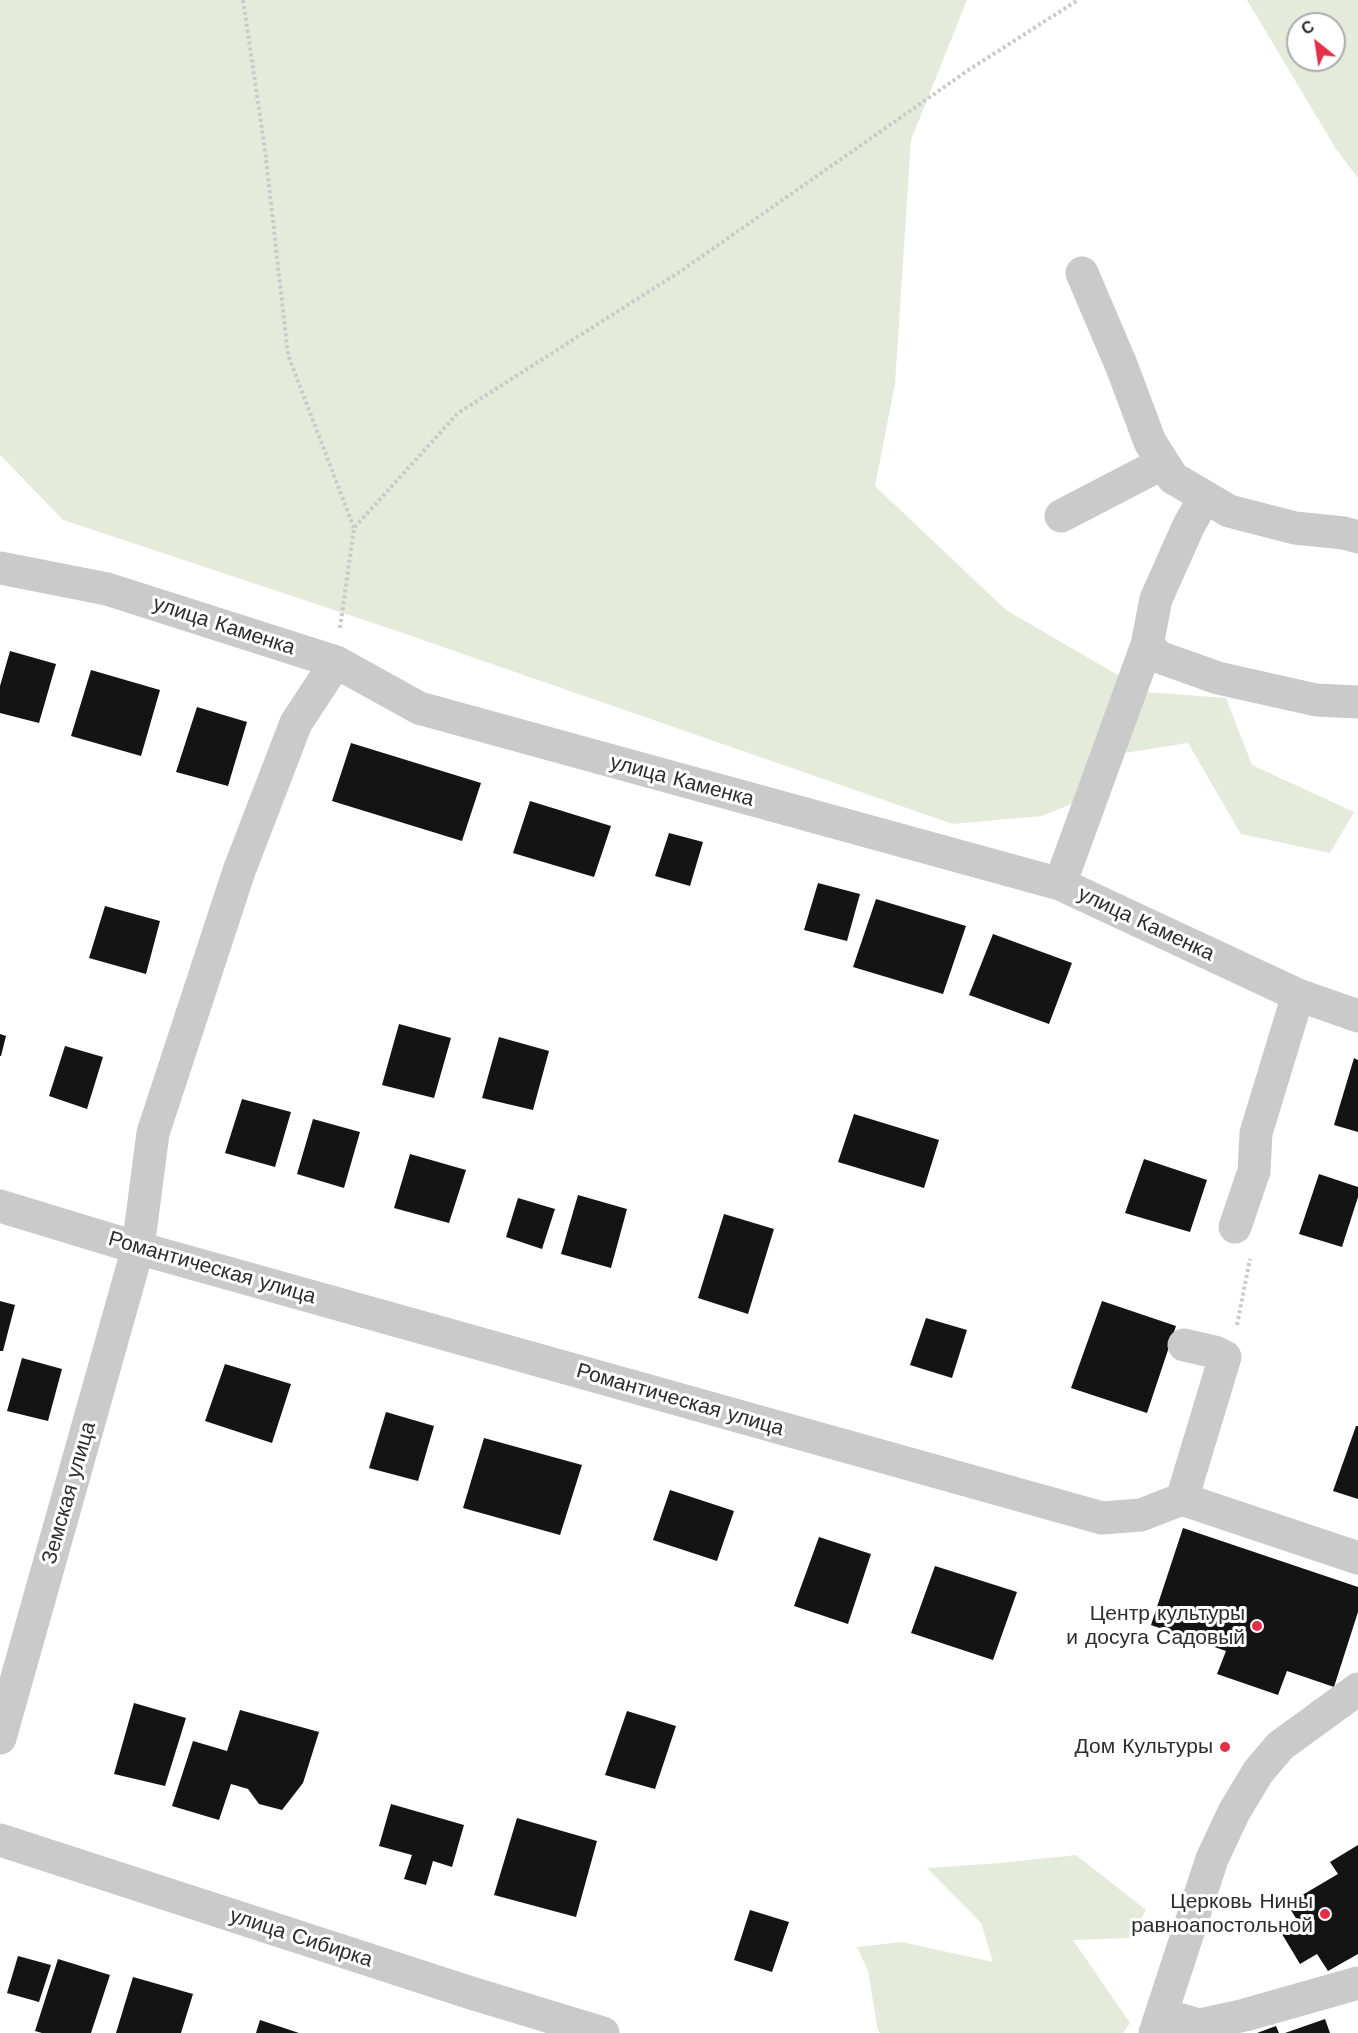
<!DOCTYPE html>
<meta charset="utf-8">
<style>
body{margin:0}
#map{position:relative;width:1358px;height:2033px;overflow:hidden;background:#fff;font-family:"Work Sans",sans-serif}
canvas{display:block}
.north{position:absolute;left:1286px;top:12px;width:60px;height:60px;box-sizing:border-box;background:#fff;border:2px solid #ababab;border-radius:50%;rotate:330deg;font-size:16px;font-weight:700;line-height:24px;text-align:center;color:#2d2d2d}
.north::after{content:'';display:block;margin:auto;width:21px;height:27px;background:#e42f47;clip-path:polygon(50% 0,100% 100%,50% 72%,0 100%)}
</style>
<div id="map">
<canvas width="1358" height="2033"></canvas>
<div class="north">С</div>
</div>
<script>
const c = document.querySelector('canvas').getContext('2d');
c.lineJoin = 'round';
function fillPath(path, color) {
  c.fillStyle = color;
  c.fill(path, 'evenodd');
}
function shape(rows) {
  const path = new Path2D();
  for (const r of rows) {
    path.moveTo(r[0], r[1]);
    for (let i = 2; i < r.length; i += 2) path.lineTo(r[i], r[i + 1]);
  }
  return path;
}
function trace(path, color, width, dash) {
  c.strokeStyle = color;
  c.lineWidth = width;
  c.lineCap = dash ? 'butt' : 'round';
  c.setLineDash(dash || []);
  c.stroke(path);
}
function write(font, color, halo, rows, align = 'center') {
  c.font = font + ' "Work Sans",sans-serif';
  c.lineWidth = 6;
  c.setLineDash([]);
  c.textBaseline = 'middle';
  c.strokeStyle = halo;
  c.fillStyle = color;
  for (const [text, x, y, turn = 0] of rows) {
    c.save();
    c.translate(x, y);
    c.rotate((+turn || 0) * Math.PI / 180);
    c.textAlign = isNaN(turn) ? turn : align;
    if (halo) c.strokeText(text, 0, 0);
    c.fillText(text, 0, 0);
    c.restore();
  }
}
const green = shape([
 [0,0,967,0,911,140,895,384,875,486,1006,610,1147,692,1226,698,1252,765,1354,812,1330,853,1241,834,1188,743,1106,756,1106,790,1042,816,953,824,394,630,63,520,0,455],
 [1247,0,1358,0,1358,178,1336,149],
 [1298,24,1334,24,1334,60,1298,60],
 [1076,1855,1146,1910,1129,1938,1073,1940,1130,2023,1123,2033,880,2033,878,2031,868,1971,857,1947,902,1942,993,1962,981,1923,927,1868,1001,1863]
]);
const building = shape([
 [10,651,56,664,39,723,0,713,0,686],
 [91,670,160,690,141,756,71,736],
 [197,707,247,722,228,786,176,772],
 [351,743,481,783,462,841,332,801],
 [530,801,611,826,594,877,513,853],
 [669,833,703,842,690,886,655,876],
 [818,883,860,894,847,941,804,930],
 [876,899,966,926,943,994,853,967],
 [105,906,160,921,146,974,89,958],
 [993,934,1072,963,1049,1024,969,995],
 [399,1024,451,1038,434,1098,382,1085],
 [0,1034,6,1036,1,1056,0,1056],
 [499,1037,549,1051,533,1110,482,1098],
 [65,1046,103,1057,87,1109,49,1096],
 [1354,1058,1358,1060,1358,1132,1334,1125],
 [242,1099,291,1112,275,1167,225,1153],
 [854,1114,939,1140,924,1188,838,1162],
 [313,1119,360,1132,344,1188,297,1174],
 [410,1154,466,1170,449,1223,394,1208],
 [1144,1159,1207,1180,1190,1232,1125,1213],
 [1319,1174,1358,1187,1358,1197,1342,1247,1299,1234],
 [578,1195,627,1209,611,1268,561,1254],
 [518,1198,555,1209,542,1249,506,1237],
 [724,1214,774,1229,748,1314,698,1298],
 [0,1301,15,1305,3,1351,0,1351],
 [1102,1301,1176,1326,1147,1413,1071,1388],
 [926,1318,967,1330,952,1378,910,1365],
 [22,1358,62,1369,48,1421,7,1411],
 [225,1364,291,1384,272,1443,205,1421],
 [386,1412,434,1426,418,1481,369,1468],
 [1356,1426,1358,1426,1358,1499,1333,1491],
 [484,1438,582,1465,560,1535,463,1508],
 [670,1490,734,1511,717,1561,653,1540],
 [1183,1528,1358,1587,1358,1612,1334,1687,1287,1671,1278,1695,1217,1674,1226,1651,1151,1625],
 [819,1537,871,1554,848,1624,794,1606],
 [935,1566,1017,1592,993,1660,911,1633],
 [134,1703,186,1718,165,1786,114,1774],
 [240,1710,319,1732,303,1783,282,1810,259,1804,248,1789,231,1784,219,1820,172,1806,193,1741,227,1751],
 [627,1711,676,1726,655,1789,605,1775],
 [391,1804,464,1825,452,1867,433,1861,426,1885,404,1879,412,1855,379,1846],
 [517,1818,597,1841,576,1917,494,1895],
 [1358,1845,1358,1954,1328,1971,1317,1954,1300,1964,1282,1934,1299,1923,1287,1904,1338,1874,1330,1862],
 [750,1910,789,1922,772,1972,734,1960],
 [18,1956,51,1965,39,2002,7,1993],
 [58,1959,110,1975,91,2033,42,2033,35,2031],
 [133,1977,193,1994,181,2033,116,2033],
 [1325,2019,1330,2033,1285,2033],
 [260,2020,299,2033,256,2033],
 [1276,2026,1279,2033,1257,2033]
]);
const path = shape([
 [243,0,265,150,288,355,354,528],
 [340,628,354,528,458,413,678,273,970,69,1078,0],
 [1237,1325,1250,1259]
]);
const minor = shape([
 [1082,273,1122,367,1150,442,1173,478,1229,511,1295,528,1344,533,1358,537],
 [1205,497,1189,525,1156,599,1147,645,1159,657,1218,678,1316,700,1358,702],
 [1061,516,1163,463],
 [0,568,107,589,336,662,419,708,1060,884,1298,995,1358,1016],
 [1060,884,1147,645],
 [0,1206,138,1248,1102,1518,1141,1515,1182,1499,1358,1558],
 [1235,1227,1254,1171,1256,1133,1298,995],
 [1182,1499,1225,1357,1215,1352,1184,1345],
 [0,1738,138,1248,153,1133,239,871,296,723,336,662],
 [0,1840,468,1992,603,2033],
 [1161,2014,1199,2025,1245,2015,1358,1983],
 [1155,2033,1212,1859,1234,1812,1258,1772,1280,1746,1358,1689]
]);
const markers = [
 [1257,1626,6,"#e42f47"],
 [1225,1747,6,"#e42f47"],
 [1325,1914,6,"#e42f47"]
];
const streetNames = [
 ["улица Каменка",224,626,18],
 ["улица Каменка",682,781,15],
 ["улица Каменка",1146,924,25],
 ["Романтическая улица",212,1268,16],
 ["Романтическая улица",680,1400,16],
 ["Земская улица",69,1493,-74],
 ["улица Сибирка",301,1938,18]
];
const poiNames = [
 ["Центр культуры",1245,1614],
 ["и досуга Садовый",1245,1638],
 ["Дом Культуры",1213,1747],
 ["Церковь Нины",1313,1902],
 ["равноапостольной",1313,1926]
];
fillPath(green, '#e4ebda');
fillPath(building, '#141414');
trace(path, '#cacaca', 4, [3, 3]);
trace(minor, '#cacaca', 33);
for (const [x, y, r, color] of markers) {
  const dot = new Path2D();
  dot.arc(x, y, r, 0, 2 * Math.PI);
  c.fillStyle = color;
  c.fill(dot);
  trace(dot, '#fff', 2);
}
write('21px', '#2d2d2d', '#fff', streetNames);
write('21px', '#2d2d2d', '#fff', poiNames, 'right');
</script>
